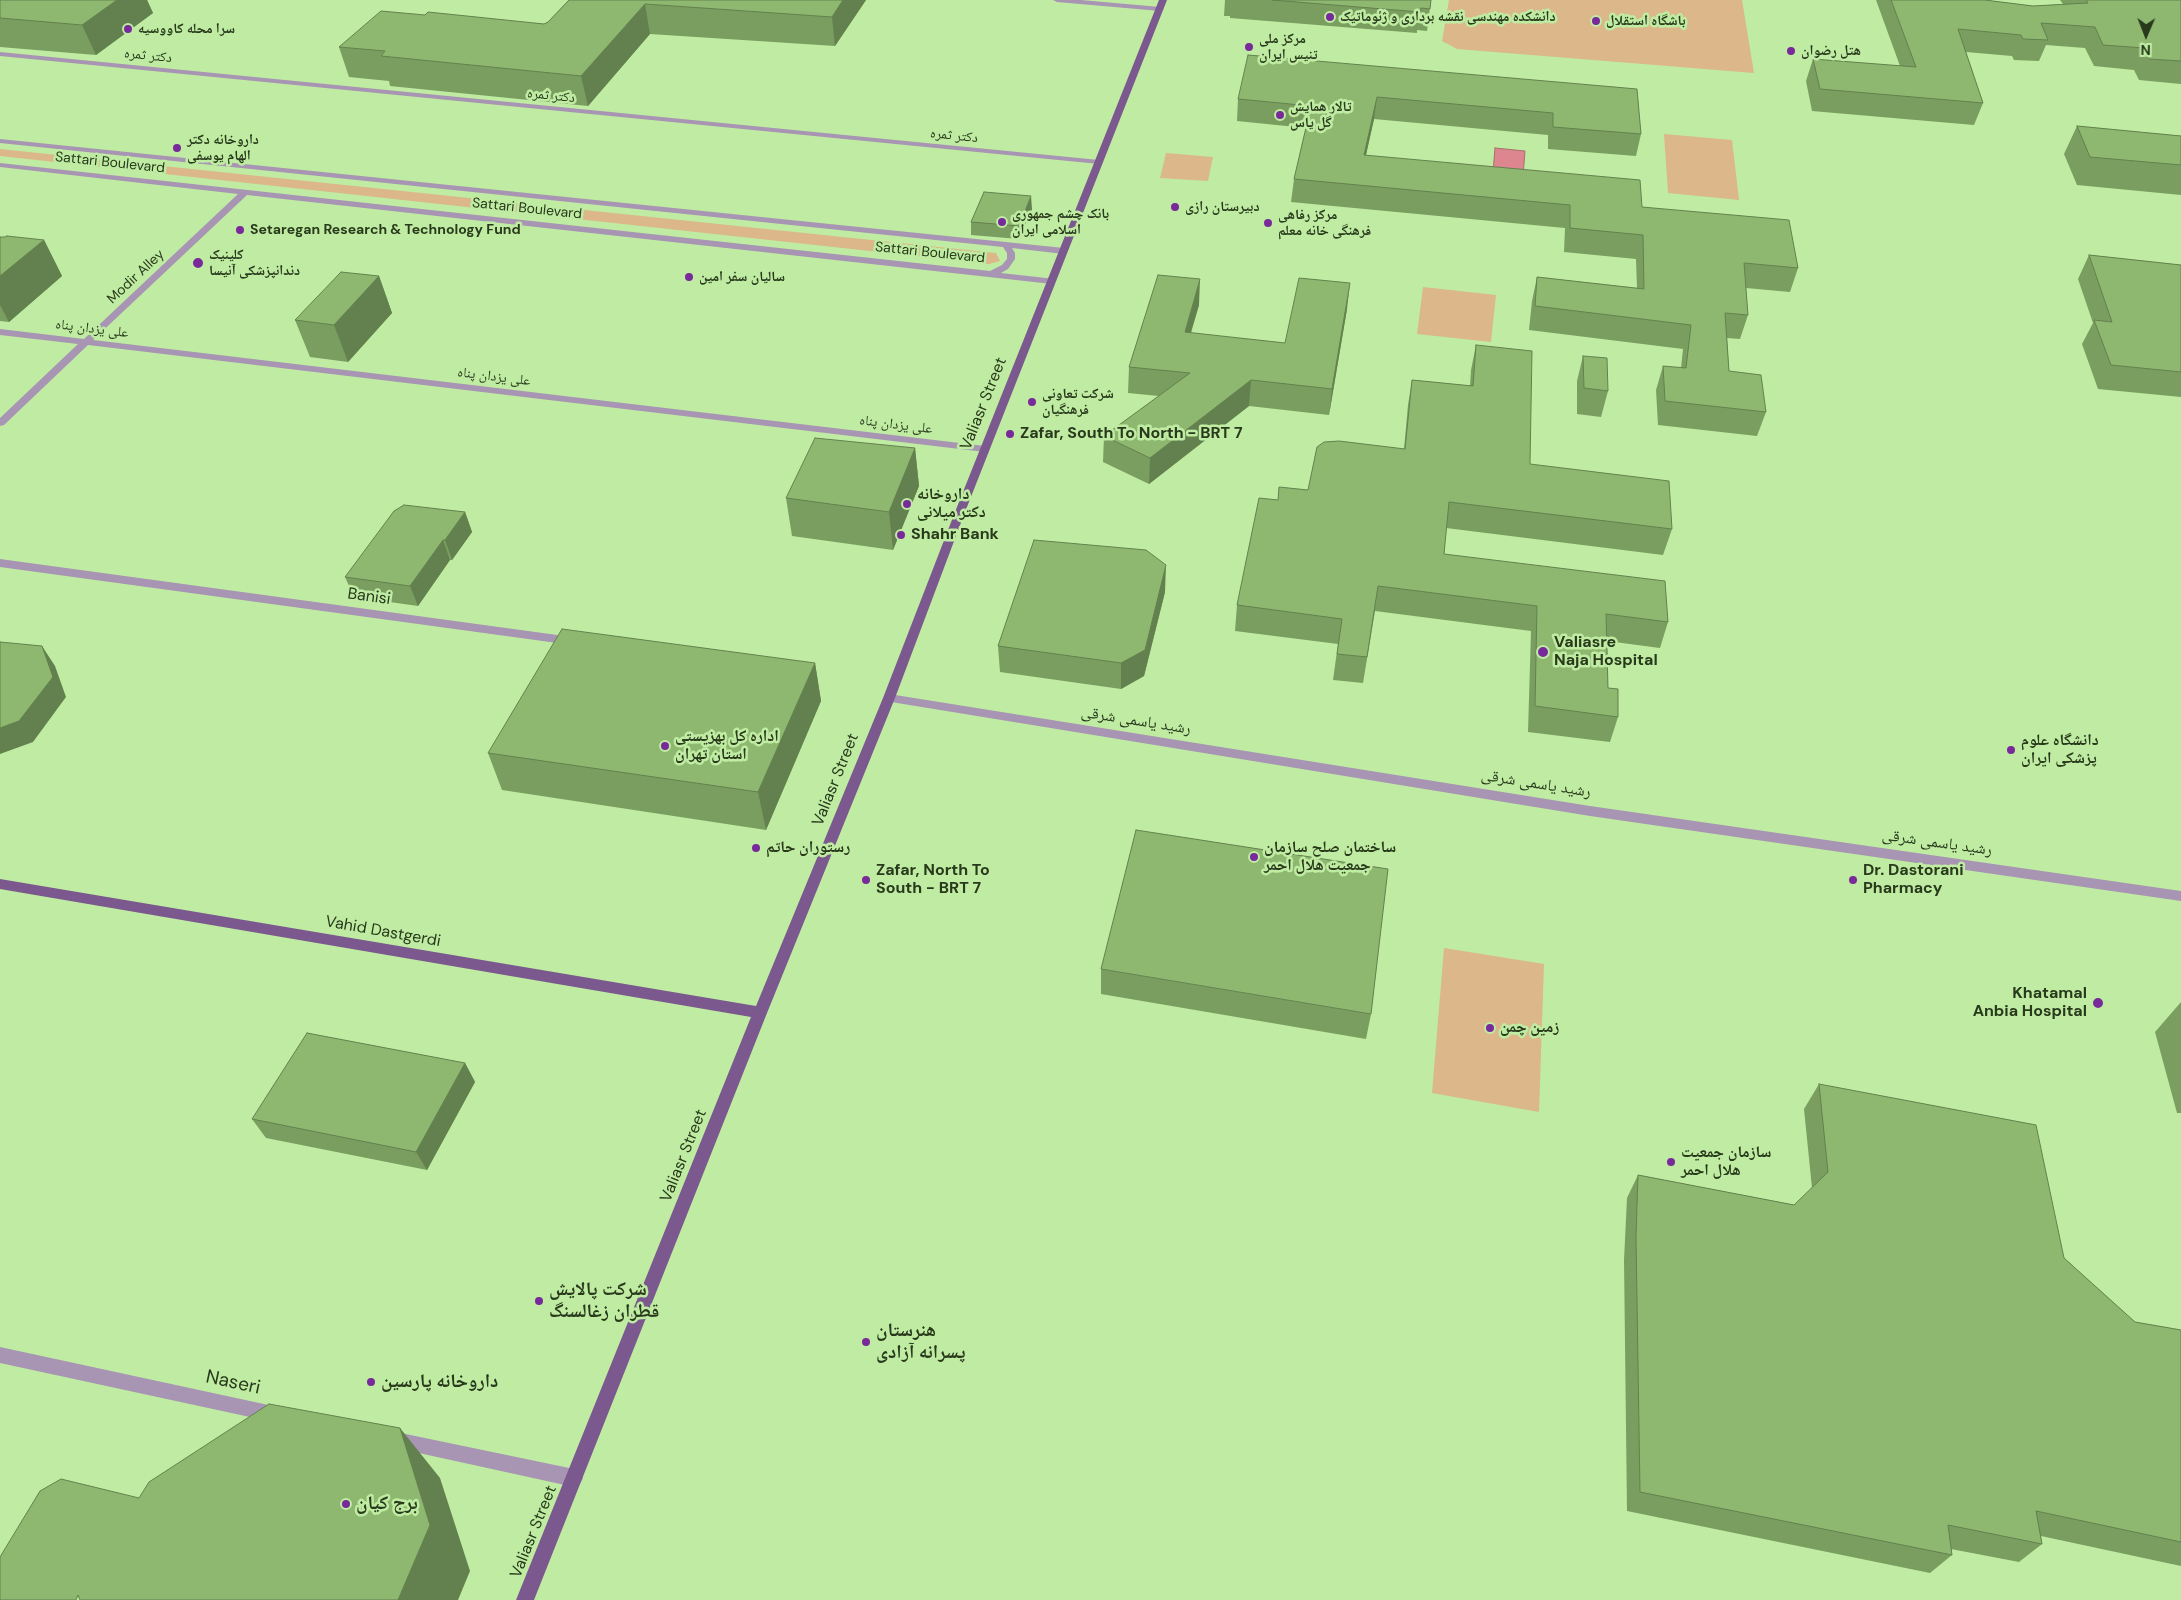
<!DOCTYPE html>
<meta charset="utf-8">
<style>
body{margin:0}
#map{position:relative;width:2181px;height:1600px;overflow:hidden;background:#bfeca2;font-family:"DM Sans",sans-serif}
canvas{display:block}
.north{position:absolute;left:2121px;top:10px;width:50px;height:50px;-webkit-text-stroke:4px #bfeca2;paint-order:stroke;rotate:181deg;font-size:14px;font-weight:700;line-height:20px;text-align:center;color:#28391c}
.north::after{content:'';display:block;margin:auto;width:18px;height:22px;background:#28391c;clip-path:polygon(50% 0,100% 100%,50% 72%,0 100%)}
</style>
<div id="map">
<canvas width="2181" height="1600"></canvas>
<div class="north">N</div>
</div>
<script>
const c = document.querySelector('canvas').getContext('2d');
c.lineJoin = 'round';
function fillPath(path, color) {
  c.fillStyle = color;
  c.fill(path, 'evenodd');
}
function shape(rows) {
  const path = new Path2D();
  for (const r of rows) {
    path.moveTo(r[0], r[1]);
    for (let i = 2; i < r.length; i += 2) path.lineTo(r[i], r[i + 1]);
  }
  return path;
}
function trace(path, color, width, dash) {
  c.strokeStyle = color;
  c.lineWidth = width;
  c.lineCap = dash ? 'butt' : 'round';
  c.setLineDash(dash || []);
  c.stroke(path);
}
function write(font, color, halo, rows, align = 'center') {
  c.font = font + ' "DM Sans","Noto Naskh Arabic",sans-serif';
  c.lineWidth = 5;
  c.setLineDash([]);
  c.textBaseline = 'middle';
  c.strokeStyle = halo;
  c.fillStyle = color;
  for (const [text, x, y, turn = 0] of rows) {
    c.save();
    c.translate(x, y);
    c.rotate((+turn || 0) * Math.PI / 180);
    c.textAlign = isNaN(turn) ? turn : align;
    if (halo) c.strokeText(text, 0, 0);
    c.fillText(text, 0, 0);
    c.restore();
  }
}
const green = shape([
 [1449,0,1742,0,1754,73,1457,49,1442,41],
 [1664,134,1732,140,1739,200,1668,193],
 [0,149,996,253,1000,261,989,264,0,156],
 [1166,153,1213,157,1208,181,1160,178],
 [1423,287,1496,295,1491,342,1417,334],
 [1444,948,1544,964,1539,1112,1432,1093]
]);
const water = shape([
 [1495,148,1525,151,1522,188,1492,185,1495,148]
]);
const minor = shape([
 [1053,0,1081,0,1160,7,1164,9,1160,11,1057,2,1053,0],
 [0,52,1099,160,1103,162,1099,164,0,56,0,52],
 [0,139,1064,248,1068,251,1064,254,1012,248,1015,253,1015,259,1008,269,1001,273,1055,279,1055,283,1052,284,247,195,93,340,985,446,990,449,985,452,88,345,4,425,0,426,0,418,78,344,0,335,0,329,84,339,238,194,0,167,0,163,990,271,1002,265,1007,259,1007,253,1003,247,0,143,0,139],
 [0,559,572,637,578,641,572,645,0,567,0,559],
 [889,694,1590,806,2181,891,2181,901,1590,816,885,701,883,698,889,694],
 [0,1347,273,1406,279,1408,281,1414,279,1420,273,1422,0,1363,0,1347],
 [396,1432,574,1469,580,1472,583,1478,580,1484,574,1487,396,1448,390,1446,388,1440,390,1434,396,1432]
]);
const major = shape([
 [1159,0,1167,0,965,512,895,698,767,1013,534,1600,516,1600,751,1017,0,889,0,879,756,1006,883,698,955,512,1159,0]
]);
const wall = shape([
 [0,0,147,0,153,13,96,55,0,47],
 [569,0,866,0,835,46,650,34,588,106,390,86,389,81,349,77,339,47,425,15,544,24,548,22],
 [1225,0,1431,0,1427,31,1417,30,1417,33,1230,18,1230,16,1224,16],
 [1876,0,1985,0,2033,6,2063,4,2060,0,2181,0,2181,84,2139,80,2134,70,2094,66,2085,48,2046,45,2039,61,2014,60,2012,56,1966,52,1983,103,1974,125,1812,111,1806,81,1813,59,1900,66],
 [1637,89,1641,134,1636,156,1548,149,1548,135,1374,119,1366,155,1642,207,1798,268,1790,292,1746,288,1748,315,1740,339,1727,338,1729,371,1766,412,1757,436,1658,425,1656,390,1663,366,1681,368,1683,349,1529,330,1532,301,1537,277,1637,288,1636,259,1564,252,1565,228,1291,202,1294,179,1306,128,1237,121,1238,99],
 [2077,126,2181,136,2181,195,2077,185,2064,154],
 [1032,209,1019,239,971,235,971,222],
 [0,237,44,240,62,276,9,322,0,321],
 [2089,255,2181,265,2181,397,2098,389,2082,344,2093,323,2078,279],
 [379,276,392,313,348,362,310,357,295,320],
 [1199,305,1191,333,1285,343,1347,309,1329,415,1249,406,1149,484,1103,462,1104,436,1159,396,1128,393,1129,367],
 [1476,345,1530,464,1672,529,1663,555,1446,528,1444,554,1668,622,1660,648,1607,641,1608,688,1618,717,1610,742,1528,732,1531,631,1375,611,1363,683,1333,680,1338,644,1235,631,1237,605,1308,490,1404,449,1408,405,1412,380,1470,386,1471,370],
 [1583,356,1608,391,1601,417,1577,414,1577,381],
 [915,448,919,486,893,550,792,536,786,498],
 [465,512,472,532,452,560,450,560,418,606,354,597,345,577],
 [1165,592,1144,676,1121,689,1000,672,998,646],
 [815,663,821,701,766,830,502,790,488,753],
 [1101,969,1371,1014,1366,1039,1101,994],
 [2181,1002,2181,1113,2177,1113,2155,1032],
 [465,1063,475,1082,427,1170,266,1138,252,1119],
 [1819,1084,2064,1258,2135,1322,2181,1330,2181,1566,2041,1536,2042,1544,2019,1562,1951,1549,1952,1555,1930,1573,1627,1511,1624,1260,1627,1198,1638,1175,1794,1205,1812,1188,1804,1109]
]);
const shadedWall = shape([
 [109,0,147,0,153,13,96,55,82,25],
 [843,0,866,0,835,46,832,17],
 [645,4,650,34,588,106,581,76],
 [1377,97,1374,119,1361,177,1364,155],
 [1031,196,1032,209,1019,239,1019,226],
 [44,240,62,276,9,322,0,305,0,276],
 [379,276,392,313,348,362,334,325],
 [1200,279,1199,305,1183,358,1185,332],
 [1350,283,1347,309,1329,415,1332,389],
 [1251,380,1249,406,1149,484,1150,458],
 [915,448,919,486,893,550,889,512],
 [465,512,472,532,452,560,445,540],
 [443,540,450,560,418,606,410,586],
 [1166,565,1165,592,1144,676,1121,689,1121,663],
 [42,646,55,666,66,697,33,742,0,754,0,728],
 [815,663,821,701,766,830,758,792],
 [465,1063,475,1082,427,1170,416,1152],
 [400,1428,440,1478,470,1571,458,1600,398,1600]
]);
const building = shape([
 [0,0,117,0,82,25,0,18,0,0],
 [569,0,843,0,832,17,645,4,581,76,381,56,385,51,339,47,381,11,425,15,428,12,544,24,548,22,569,0],
 [1272,0,1431,0,1430,9,1421,8,1420,12,1272,0],
 [1891,0,1985,0,2033,6,2088,3,2086,0,2181,0,2181,61,2149,59,2144,48,2103,45,2095,27,2041,23,2048,40,2023,39,2021,35,1958,29,1983,103,1820,89,1813,59,1916,67,1891,0],
 [1248,55,1637,89,1641,134,1553,127,1553,113,1377,97,1364,155,1640,180,1642,207,1789,220,1798,268,1744,263,1748,315,1725,313,1729,371,1761,375,1766,412,1665,401,1663,366,1686,368,1691,325,1535,306,1537,277,1644,289,1643,235,1570,228,1570,205,1294,179,1311,106,1238,99,1248,55],
 [2077,126,2181,136,2181,165,2090,157,2077,126],
 [984,192,1031,196,1019,226,971,222,984,192],
 [7,236,44,240,0,276,0,237,5,237,7,236],
 [2089,255,2181,265,2181,372,2111,365,2094,320,2112,322,2089,255],
 [341,272,379,276,334,325,295,320,341,272],
 [1158,275,1200,279,1185,332,1285,343,1299,278,1350,283,1332,389,1251,380,1150,458,1104,436,1190,373,1129,367,1158,275],
 [1476,345,1532,351,1530,464,1669,481,1672,529,1449,502,1444,554,1665,581,1668,622,1606,614,1608,688,1618,689,1618,717,1535,706,1537,606,1378,586,1367,657,1337,654,1342,619,1237,605,1259,498,1278,500,1279,487,1308,490,1317,447,1324,442,1339,441,1405,449,1412,380,1473,386,1476,345],
 [1583,356,1607,358,1608,391,1584,388,1583,356],
 [815,438,915,448,889,512,786,498,815,438],
 [404,505,465,512,445,540,443,540,410,586,345,577,394,511,404,505],
 [1034,540,1146,550,1166,565,1145,650,1121,663,998,646,1034,540],
 [562,629,815,663,758,792,488,753,562,629],
 [0,642,42,646,53,677,19,721,0,728,0,642],
 [1136,830,1388,869,1371,1014,1101,969,1136,830],
 [307,1033,465,1063,416,1152,252,1119,307,1033],
 [1819,1084,2036,1125,2064,1258,2135,1322,2181,1330,2181,1542,2036,1511,2042,1544,1948,1525,1952,1555,1640,1492,1636,1237,1638,1175,1794,1205,1828,1172,1819,1084],
 [269,1404,400,1428,430,1525,398,1600,80,1600,78,1595,76,1600,0,1600,0,1557,40,1491,61,1479,139,1498,149,1482,269,1404]
]);
const markers = [
 [1330,17,5,"#78299a"],
 [1596,21,5,"#78299a"],
 [128,29,5,"#78299a"],
 [1249,47,5,"#78299a"],
 [1791,51,5,"#78299a"],
 [1280,115,5,"#78299a"],
 [177,148,5,"#78299a"],
 [1175,207,5,"#78299a"],
 [1002,222,5,"#78299a"],
 [1268,223,5,"#78299a"],
 [240,230,5,"#78299a"],
 [198,263,6,"#78299a"],
 [689,277,5,"#78299a"],
 [1032,402,5,"#78299a"],
 [1010,434,5,"#78299a"],
 [907,504,5,"#78299a"],
 [901,535,5,"#78299a"],
 [1543,652,6,"#78299a"],
 [665,746,5,"#78299a"],
 [2011,750,5,"#78299a"],
 [756,848,5,"#78299a"],
 [1254,857,5,"#78299a"],
 [866,880,5,"#78299a"],
 [1853,880,5,"#78299a"],
 [2098,1003,6,"#78299a"],
 [1490,1028,5,"#78299a"],
 [1671,1162,5,"#78299a"],
 [539,1301,5,"#78299a"],
 [866,1342,5,"#78299a"],
 [371,1382,5,"#78299a"],
 [346,1504,5,"#78299a"]
];
const farPoinames = [
 ["دانشکده مهندسی نقشه برداری و ژئوماتیک",1340,17],
 ["باشگاه استقلال",1606,21],
 ["سرا محله کاووسیه",138,29],
 ["مرکز ملی",1259,39],
 ["تنیس ایران",1259,55],
 ["هتل رضوان",1801,51],
 ["تالار همایش",1290,107],
 ["گل یاس",1290,123],
 ["داروخانه دکتر",187,140],
 ["الهام یوسفی",187,156],
 ["دبیرستان رازی",1185,207],
 ["بانک چشم جمهوری",1012,214],
 ["اسلامی ایران",1012,230],
 ["مرکز رفاهی",1278,215],
 ["فرهنگی خانه معلم",1278,231],
 ["Setaregan Research & Technology Fund",250,230],
 ["کلینیک",209,255],
 ["دندانپزشکی آنیسا",209,271],
 ["سالیان سفر امین",699,277],
 ["شرکت تعاونی",1042,394],
 ["فرهنگیان",1042,410]
];
const farStreetnames = [
 ["دکتر ثمره",148,56,6],
 ["دکتر ثمره",551,96,6],
 ["دکتر ثمره",954,136,6],
 ["Sattari Boulevard",110,163,6],
 ["Sattari Boulevard",527,209,6],
 ["Sattari Boulevard",930,253,6],
 ["Modir Alley",136,277,-43],
 ["علی یزدان پناه",92,329,7],
 ["علی یزدان پناه",494,377,7],
 ["علی یزدان پناه",896,425,7]
];
const streetNames = [
 ["Valiasr Street",984,404,-68],
 ["Banisi",369,597,8],
 ["رشید یاسمی شرقی",1136,721,9],
 ["Valiasr Street",836,780,-68],
 ["رشید یاسمی شرقی",1536,784,9],
 ["رشید یاسمی شرقی",1937,843,8],
 ["Vahid Dastgerdi",383,932,10],
 ["Valiasr Street",684,1156,-68],
 ["Valiasr Street",534,1532,-68]
];
const poiNames = [
 ["Zafar, South To North - BRT 7",1020,434],
 ["داروخانه",917,495],
 ["دکتر میلانی",917,513],
 ["Shahr Bank",911,535],
 ["Valiasre",1554,643],
 ["Naja Hospital",1554,661],
 ["اداره کل بهزیستی",675,737],
 ["استان تهران",675,755],
 ["دانشگاه علوم",2021,741],
 ["پزشکی ایران",2021,759],
 ["رستوران حاتم",766,848],
 ["ساختمان صلح سازمان",1264,848],
 ["جمعیت هلال احمر",1264,866],
 ["Zafar, North To",876,871],
 ["South - BRT 7",876,889],
 ["Dr. Dastorani",1863,871],
 ["Pharmacy",1863,889],
 ["Khatamal",2087,994,"right"],
 ["Anbia Hospital",2087,1012,"right"],
 ["زمین چمن",1500,1028],
 ["سازمان جمعیت",1681,1153],
 ["هلال احمر",1681,1171]
];
const nearPoinames = [
 ["شرکت پالایش",549,1290],
 ["قطران زغالسنگ",549,1312],
 ["هنرستان",876,1331],
 ["پسرانه آزادی",876,1353],
 ["داروخانه پارسین",381,1382],
 ["برج کیان",356,1504]
];
const nearStreetnames = [
 ["Naseri",233,1383,12]
];
fillPath(green, '#dbb78a');
fillPath(water, '#dd868f');
trace(water, '#a76f6c', 1);
fillPath(minor, '#a894b3');
fillPath(major, '#7b588e');
fillPath(wall, '#7a9e60');
fillPath(shadedWall, '#63814e');
fillPath(building, '#8eb870');
trace(building, '#63814e', 1);
for (const [x, y, r, color] of markers) {
  const dot = new Path2D();
  dot.arc(x, y, r, 0, 2 * Math.PI);
  c.fillStyle = color;
  c.fill(dot);
  trace(dot, '#bfeca2', 2);
}
write('bold 14px', '#28391c', '#bfeca2', farPoinames, 'left');
write('14px', '#28391c', '#bfeca2', farStreetnames);
write('16px', '#28391c', '#bfeca2', streetNames);
write('bold 16px', '#28391c', '#bfeca2', poiNames, 'left');
write('bold 19px', '#28391c', '#bfeca2', nearPoinames, 'left');
write('19px', '#28391c', '#bfeca2', nearStreetnames);
</script>
